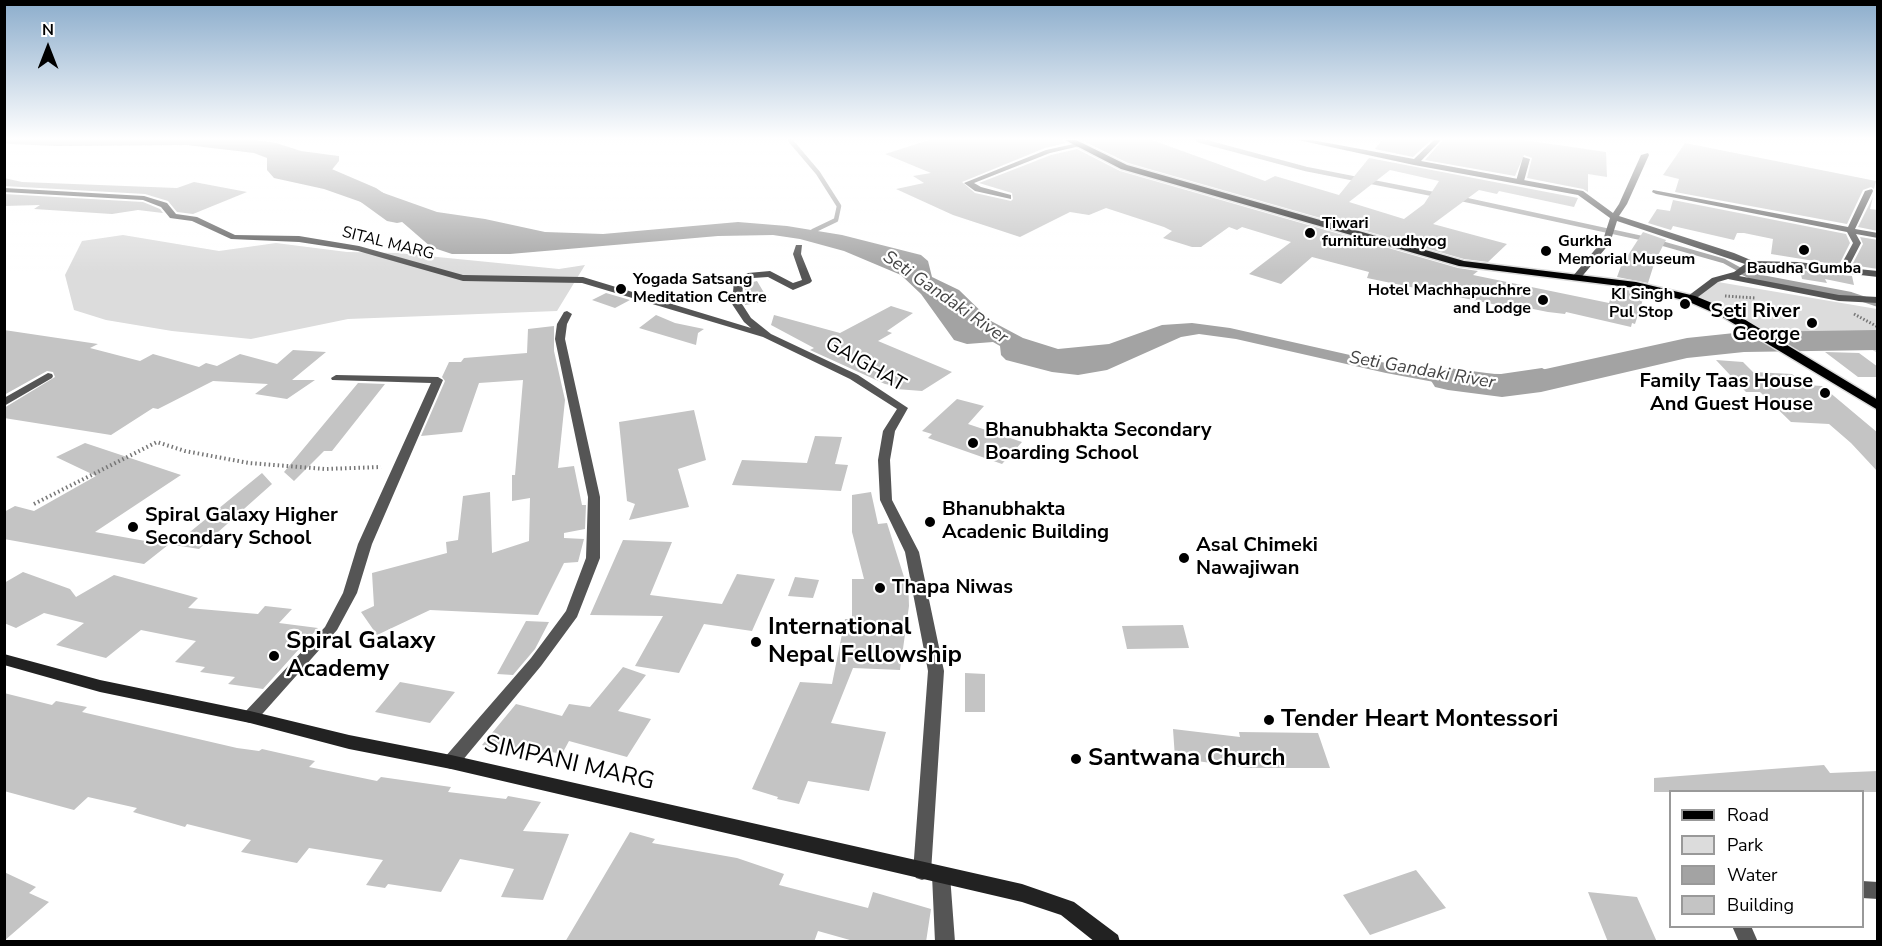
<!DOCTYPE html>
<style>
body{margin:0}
#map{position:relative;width:1882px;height:946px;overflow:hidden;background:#fff;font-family:"Nunito Sans",sans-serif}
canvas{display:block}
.frame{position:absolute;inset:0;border:6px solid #000;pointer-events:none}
.legend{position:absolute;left:1669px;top:790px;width:195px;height:138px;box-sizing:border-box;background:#fff;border:2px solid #999;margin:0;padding:8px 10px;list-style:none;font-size:18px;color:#000}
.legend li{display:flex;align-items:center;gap:12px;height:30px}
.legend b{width:30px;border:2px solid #999}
.north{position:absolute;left:18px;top:18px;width:60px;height:60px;-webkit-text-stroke:4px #fff;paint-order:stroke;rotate:0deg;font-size:16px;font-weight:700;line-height:24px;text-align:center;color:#000}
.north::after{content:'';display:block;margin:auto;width:21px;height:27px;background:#000;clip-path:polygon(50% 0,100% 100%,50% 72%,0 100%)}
</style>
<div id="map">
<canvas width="1882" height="946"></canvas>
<div class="frame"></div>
<ul class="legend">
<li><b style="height:8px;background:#000"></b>Road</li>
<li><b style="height:16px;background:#dcdcdc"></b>Park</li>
<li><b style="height:16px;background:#a3a3a3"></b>Water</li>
<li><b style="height:16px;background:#c4c4c4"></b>Building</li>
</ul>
<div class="north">N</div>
</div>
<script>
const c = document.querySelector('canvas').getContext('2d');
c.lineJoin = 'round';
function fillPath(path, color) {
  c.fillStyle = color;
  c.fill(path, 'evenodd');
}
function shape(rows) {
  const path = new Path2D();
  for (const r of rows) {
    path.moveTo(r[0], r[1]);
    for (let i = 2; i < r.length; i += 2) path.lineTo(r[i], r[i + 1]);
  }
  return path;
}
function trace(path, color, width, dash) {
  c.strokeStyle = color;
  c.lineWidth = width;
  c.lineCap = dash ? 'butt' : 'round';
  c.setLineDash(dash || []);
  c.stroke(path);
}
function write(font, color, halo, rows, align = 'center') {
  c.font = font + ' "Nunito Sans",sans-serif';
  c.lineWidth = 4.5;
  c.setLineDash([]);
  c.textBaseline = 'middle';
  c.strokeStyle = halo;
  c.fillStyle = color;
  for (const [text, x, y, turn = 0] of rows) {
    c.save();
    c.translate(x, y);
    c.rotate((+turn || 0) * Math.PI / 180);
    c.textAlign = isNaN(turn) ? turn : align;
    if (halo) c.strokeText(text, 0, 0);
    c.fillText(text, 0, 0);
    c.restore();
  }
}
const green = shape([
 [123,235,219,251,276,243,347,252,397,253,559,269,585,265,557,311,348,319,251,339,172,331,106,320,74,310,65,275,82,241],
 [1718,282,1877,309,1877,353,1855,338,1780,340,1694,296]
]);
const water = shape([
 [5,140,256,140,276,143,301,151,339,156,339,161,326,177,330,181,378,191,437,212,485,219,545,232,603,234,738,222,787,226,842,235,921,255,928,261,932,277,959,290,991,321,1023,338,1058,349,1109,344,1162,325,1192,323,1230,328,1430,373,1501,374,1542,368,1555,375,1477,390,1386,373,1236,339,1199,334,1181,337,1107,370,1078,375,1052,372,1006,360,1001,355,1000,346,993,342,967,344,954,340,921,294,901,275,844,251,800,239,773,235,718,236,510,254,452,254,431,247,401,221,378,208,324,189,274,178,267,170,267,158,254,153,187,145,57,146,11,144,5,143]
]);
const streamFar1 = shape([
 [790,140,818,173,839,206,836,220,813,231,813,236],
 [1198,140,1306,169,1438,195],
 [1457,198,1646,239],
 [1657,242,1724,261,1744,272]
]);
const stream = shape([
 [1741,271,1751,276,1851,295,1878,304]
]);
const river = shape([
 [278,146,376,188,407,209,411,215,407,221,397,223,387,221,358,200,270,158,266,153,270,148,278,146],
 [1878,330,1878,350,1744,352,1687,358,1541,392,1502,397,1448,390,1435,387,1430,379,1435,371,1448,368,1502,375,1541,370,1687,338,1744,332,1878,330]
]);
const building = shape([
 [929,140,1063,140,1066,143,1045,148,962,182,975,193,1011,201,1013,199,1012,193,979,183,1051,155,1077,149,1120,171,1458,268,1478,271,1473,275,1609,303,1614,288,1645,293,1635,324,1632,323,1631,327,1566,312,1565,314,1548,312,1508,304,1507,307,1367,278,1369,272,1312,257,1281,284,1249,274,1291,242,1242,227,1237,230,1229,227,1201,247,1192,247,1163,238,1172,231,1164,227,1106,208,1089,215,1070,212,1020,237,953,215,896,189,924,183,913,176,931,173,885,154],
 [1081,140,1152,140,1265,181,1275,176,1339,195,1369,158,1578,198,1574,207,1499,191,1497,194,1479,190,1433,224,1507,244,1488,262,1464,259,1128,163],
 [1390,170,1439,181,1424,204,1404,219,1349,202],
 [1382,140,1431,140,1413,157,1375,149],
 [1443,140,1524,140,1606,152,1607,177,1588,174,1588,192,1583,189,1527,178,1532,158,1524,155,1515,176,1425,160],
 [1685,143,1826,171,1876,181,1874,189,1871,187,1863,190,1847,224,1675,192,1679,179,1663,175],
 [4,178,22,182,177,188,194,182,247,192,193,214,177,212,168,201,145,194,4,186],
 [4,194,143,202,160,209,163,213,138,210,112,214,34,209,40,205,4,206],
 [1873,197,1870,209,1878,210,1878,231,1858,227],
 [1673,200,1846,234,1850,243,1839,265,1771,254,1773,239,1744,233,1737,233,1734,240,1673,226,1671,230,1648,223,1657,209,1670,211],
 [1643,232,1666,240,1655,261,1648,283,1617,277,1621,266],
 [1860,237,1878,240,1878,269,1852,265,1863,244],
 [1800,270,1852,276,1854,285,1825,279,1827,283,1802,279],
 [757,281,769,301,745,305,745,284],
 [606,293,630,300,615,308,592,300],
 [891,306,913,313,887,331,892,333,878,341,952,372,922,391,896,389,897,386,885,384,810,350,814,348,771,325,774,315,840,333],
 [656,315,675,323,704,329,698,333,696,345,639,328],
 [554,326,554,351,565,400,558,468,574,466,582,505,586,505,585,529,564,533,564,538,584,539,578,562,564,563,538,615,430,610,377,635,361,612,374,606,372,573,447,553,446,542,458,540,463,496,490,492,492,553,529,541,530,498,512,501,512,475,515,475,523,380,479,383,462,432,421,436,445,381,442,377,449,362,461,362,464,358,527,353,528,329],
 [4,330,98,344,90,348,140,361,153,354,199,367,206,363,217,366,240,354,277,364,293,350,326,352,292,380,315,380,287,399,255,394,268,384,213,381,158,409,153,408,111,435,4,418,4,408,55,377,53,372,47,371,4,395],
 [1825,352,1859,353,1878,367,1878,377,1858,377],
 [1716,360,1743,362,1753,372,1792,374,1805,385,1822,386,1878,433,1878,472,1851,443,1829,424,1791,422,1760,392,1746,392],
 [358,383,385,384,332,451,324,451,294,481,284,472],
 [957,399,984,406,968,424,1022,442,1002,464,928,438,932,434,922,431],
 [694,410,706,460,678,469,689,507,629,520,635,504,627,501,619,422],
 [815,436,842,437,835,464,848,465,841,491,732,485,742,460,807,463],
 [85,443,181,475,95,532,168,545,144,564,4,539,4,512,15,506,34,511,96,476,56,457],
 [262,473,272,484,199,549,174,545],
 [871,492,878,524,887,523,904,577,908,577,909,606,900,670,853,668,831,723,886,732,869,791,808,781,799,804,777,799,778,797,752,789,800,682,832,684,845,619,852,619,852,579,864,579,852,532,852,495],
 [623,540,672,542,650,595,722,604,737,574,775,579,752,631,704,624,679,673,635,666,663,616,590,615],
 [23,572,70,589,76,597,114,575,198,598,188,608,258,614,265,606,292,609,279,623,318,628,263,689,228,684,235,677,200,672,205,667,175,662,196,641,141,630,106,658,56,645,84,623,44,613,16,628,4,623,4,583],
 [795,577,819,580,813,598,788,596],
 [526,621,549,622,535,649,513,675,497,674],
 [1183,625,1189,648,1127,649,1122,626],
 [623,667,646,675,618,711,651,719,627,757,569,741,562,754,531,748,525,757,482,745,516,704,562,716,569,704,590,707],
 [965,673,985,674,985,712,965,712],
 [400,682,455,692,430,723,375,712],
 [4,693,52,705,56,701,87,707,82,712,237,748,259,751,262,749,315,761,309,767,377,781,381,777,451,787,448,792,506,799,508,796,541,802,523,831,569,834,543,900,501,897,514,869,460,859,441,892,388,884,385,888,366,885,383,860,309,848,297,863,241,852,251,840,187,824,185,827,133,812,137,808,88,797,74,810,4,791],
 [1173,729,1240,737,1239,732,1318,733,1330,768,1248,768,1175,758],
 [1824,765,1830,773,1878,771,1878,792,1654,792,1654,778],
 [630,832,655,839,652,843,737,858,784,874,779,885,868,908,873,892,931,909,926,942,857,942,818,931,814,942,565,942],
 [1416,870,1446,908,1370,935,1343,895],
 [4,872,36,887,29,893,49,902,4,941],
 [1588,892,1637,897,1657,942,1608,942]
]);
const pathFar1 = shape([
 [1725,296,1756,298],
 [1854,314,1878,327]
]);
const path = shape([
 [34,504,157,442,185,451,249,463,325,469,381,467]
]);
const lane = shape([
 [1078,143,1080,144,1080,146,1050,153,974,183,981,187,1011,195,1011,199,975,191,964,183,1046,150,1078,143],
 [1523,157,1530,159,1524,181,1520,183,1516,181,1523,157],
 [1862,881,1878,882,1878,899,1862,898,1862,881],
 [1732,926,1751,926,1758,942,1739,942,1732,926]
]);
const street = shape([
 [1298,140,1312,140,1414,159,1434,140,1441,140,1421,161,1583,191,1613,213,1619,204,1641,155,1648,153,1649,155,1627,204,1619,216,1734,253,1753,261,1798,262,1840,267,1853,243,1847,232,1656,194,1652,192,1653,190,1848,227,1865,191,1872,189,1873,191,1855,229,1878,233,1878,238,1856,234,1861,243,1848,268,1878,271,1878,277,1798,268,1754,267,1739,276,1839,295,1878,297,1878,303,1839,301,1728,279,1718,282,1694,300,1688,300,1688,296,1712,278,1734,272,1745,264,1617,221,1610,243,1579,280,1573,280,1573,276,1603,240,1610,218,1578,195,1414,165,1298,140],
 [4,188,144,196,167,203,176,214,197,217,235,235,299,236,359,246,463,275,583,277,751,328,744,322,732,304,734,281,748,273,770,271,793,283,802,280,793,254,796,245,802,245,801,254,812,281,810,283,793,290,768,277,753,278,743,282,742,304,751,318,771,334,858,375,908,408,895,431,890,460,892,500,919,552,944,671,931,872,928,878,922,880,916,878,913,872,928,671,905,552,880,500,878,460,883,431,897,409,850,379,763,337,582,283,463,281,358,251,299,242,231,239,192,221,170,218,161,207,143,200,4,192,4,188],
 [567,311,572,314,567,324,565,339,600,497,600,558,577,617,541,666,457,767,451,769,445,767,443,762,445,757,531,658,566,611,586,558,588,497,555,339,557,324,564,312,567,311],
 [48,373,52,374,53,376,52,378,4,406,4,398,48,373],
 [336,375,438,377,443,380,372,544,357,593,337,630,256,721,250,723,244,721,242,717,244,713,325,627,343,593,358,544,431,383,332,380,331,378,336,375],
 [941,867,947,869,950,875,955,942,935,942,932,875,935,869,941,867]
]);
const secondary = shape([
 [4,654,100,680,250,711,349,735,451,755,1022,884,1074,902,1118,935,1120,942,1095,942,1061,915,1022,902,451,769,349,749,250,723,100,692,4,665,4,654]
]);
const primary = shape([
 [1065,140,1076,140,1127,165,1464,261,1636,282,1695,296,1729,310,1878,400,1878,410,1721,316,1687,301,1636,288,1459,266,1121,169,1065,140]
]);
const markers = [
 [1310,233,6,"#000"],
 [1804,250,6,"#000"],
 [1546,251,6,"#000"],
 [621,289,6,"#000"],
 [1543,300,6,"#000"],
 [1685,304,6,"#000"],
 [1812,323,6,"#000"],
 [1825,393,6,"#000"],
 [973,443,6,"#000"],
 [930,522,6,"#000"],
 [133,527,6,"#000"],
 [1184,558,6,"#000"],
 [880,588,6,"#000"],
 [756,642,6,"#000"],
 [274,656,6,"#000"],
 [1269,720,6,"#000"],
 [1076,759,6,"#000"]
];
const farPoinames = [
 ["Tiwari",1322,224],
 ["furniture udhyog",1322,242],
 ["Gurkha",1558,242],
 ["Memorial Museum",1558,260],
 ["Baudha Gumba",1804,269,"center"],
 ["Yogada Satsang",633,280],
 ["Meditation Centre",633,298],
 ["Hotel Machhapuchhre",1531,291,"right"],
 ["and Lodge",1531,309,"right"],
 ["KI Singh",1673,295,"right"],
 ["Pul Stop",1673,313,"right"]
];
const farStreetnames = [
 ["SITAL MARG",388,244,14]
];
const farWaternames = [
 ["Seti Gandaki River",945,298,35],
 ["Seti Gandaki River",1422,371,10]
];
const poiNames = [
 ["Seti River",1800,312,"right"],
 ["George",1800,335,"right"],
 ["Family Taas House",1813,382,"right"],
 ["And Guest House",1813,405,"right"],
 ["Bhanubhakta Secondary",985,431],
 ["Boarding School",985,454],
 ["Bhanubhakta",942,510],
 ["Acadenic Building",942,533],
 ["Spiral Galaxy Higher",145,516],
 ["Secondary School",145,539],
 ["Asal Chimeki",1196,546],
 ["Nawajiwan",1196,569],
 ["Thapa Niwas",892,588]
];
const streetNames = [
 ["GAIGHAT",865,365,30]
];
const nearPoinames = [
 ["International",768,628],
 ["Nepal Fellowship",768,656],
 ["Spiral Galaxy",286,642],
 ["Academy",286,670],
 ["Tender Heart Montessori",1281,720],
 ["Santwana Church",1088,759]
];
const nearStreetnames = [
 ["SIMPANI MARG",569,764,13]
];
fillPath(green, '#dcdcdc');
fillPath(water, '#a3a3a3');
trace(streamFar1, '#a3a3a3', 4.5);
trace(stream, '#a3a3a3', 6);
fillPath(river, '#a3a3a3');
fillPath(building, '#c4c4c4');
trace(primary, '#dbdbdb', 3);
trace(pathFar1, '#777', 3, [1.5, 2]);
trace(path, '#777', 4, [1.5, 3]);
fillPath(lane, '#555');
fillPath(street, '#555');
fillPath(secondary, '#222');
fillPath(primary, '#000');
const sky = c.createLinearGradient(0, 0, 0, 272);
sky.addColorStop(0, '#8cadcc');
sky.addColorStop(0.51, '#fff');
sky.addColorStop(1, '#ffffff00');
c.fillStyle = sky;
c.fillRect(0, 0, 1882, 272);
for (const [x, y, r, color] of markers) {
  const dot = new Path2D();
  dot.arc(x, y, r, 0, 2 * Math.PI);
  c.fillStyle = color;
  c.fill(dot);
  trace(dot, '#fff', 2);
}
write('bold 16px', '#000', '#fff', farPoinames, 'left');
write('16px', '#000', '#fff', farStreetnames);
write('italic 18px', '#444', '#fff', farWaternames);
write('bold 20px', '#000', '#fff', poiNames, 'left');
write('20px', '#000', '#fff', streetNames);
write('bold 24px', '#000', '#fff', nearPoinames, 'left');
write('24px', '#000', '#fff', nearStreetnames);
</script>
